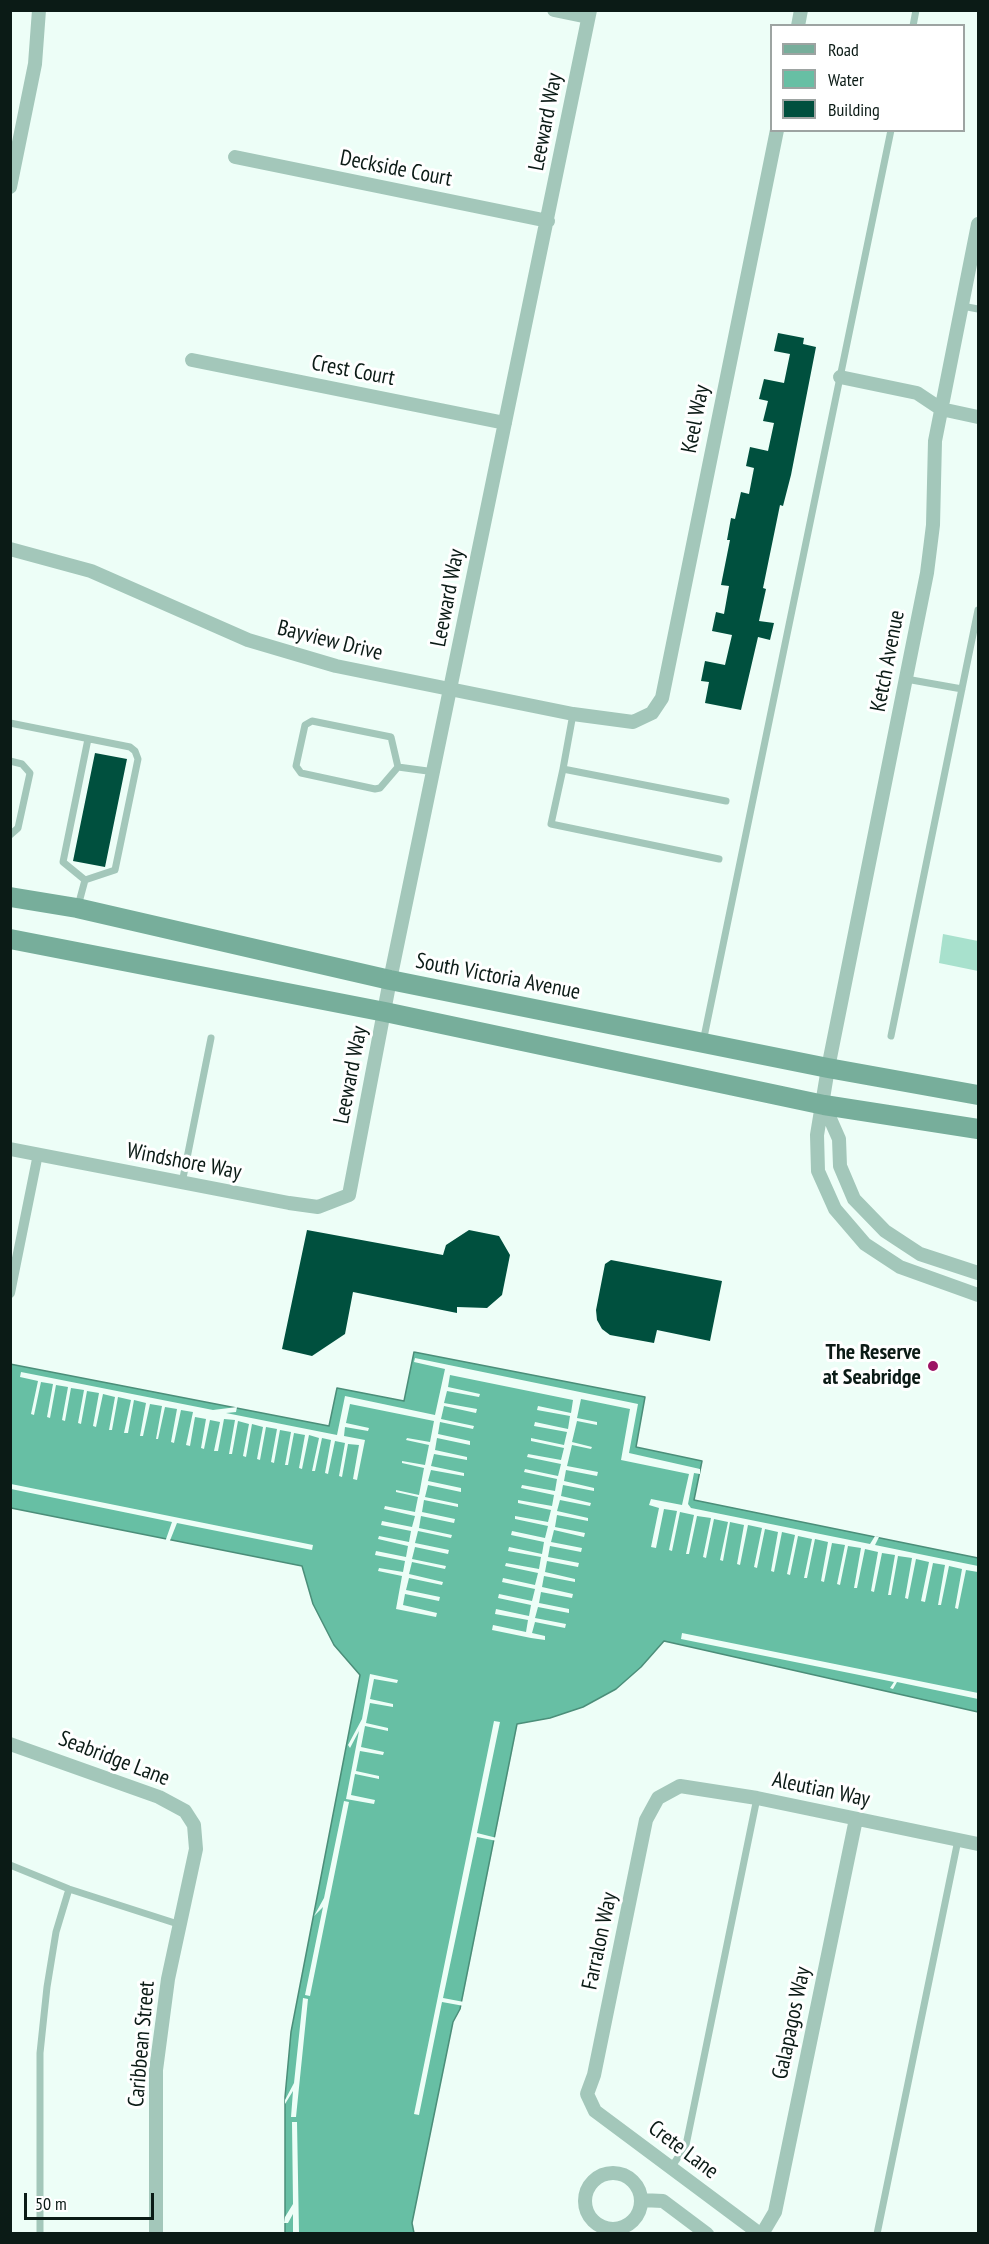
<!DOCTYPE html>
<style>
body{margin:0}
#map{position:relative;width:989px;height:2244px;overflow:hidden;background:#edfef7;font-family:"PT Sans Narrow",sans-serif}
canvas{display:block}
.frame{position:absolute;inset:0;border:12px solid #0b1b16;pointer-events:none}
.legend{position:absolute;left:770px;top:24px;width:195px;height:108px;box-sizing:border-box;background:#fff;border:2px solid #9da4a2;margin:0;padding:8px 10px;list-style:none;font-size:18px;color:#0b1b16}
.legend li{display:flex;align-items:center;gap:12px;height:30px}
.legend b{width:30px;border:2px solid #9da4a2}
.scale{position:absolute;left:24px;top:2193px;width:130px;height:27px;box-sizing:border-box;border:3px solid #0b1b16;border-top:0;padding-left:8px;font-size:18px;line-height:21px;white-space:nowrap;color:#0b1b16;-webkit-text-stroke:4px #fff;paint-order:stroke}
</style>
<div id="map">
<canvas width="989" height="2244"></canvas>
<div class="frame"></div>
<ul class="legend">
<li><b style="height:8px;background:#77ae9b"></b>Road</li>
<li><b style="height:16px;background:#67bfa4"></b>Water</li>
<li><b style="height:16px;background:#00503e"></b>Building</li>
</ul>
<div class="scale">50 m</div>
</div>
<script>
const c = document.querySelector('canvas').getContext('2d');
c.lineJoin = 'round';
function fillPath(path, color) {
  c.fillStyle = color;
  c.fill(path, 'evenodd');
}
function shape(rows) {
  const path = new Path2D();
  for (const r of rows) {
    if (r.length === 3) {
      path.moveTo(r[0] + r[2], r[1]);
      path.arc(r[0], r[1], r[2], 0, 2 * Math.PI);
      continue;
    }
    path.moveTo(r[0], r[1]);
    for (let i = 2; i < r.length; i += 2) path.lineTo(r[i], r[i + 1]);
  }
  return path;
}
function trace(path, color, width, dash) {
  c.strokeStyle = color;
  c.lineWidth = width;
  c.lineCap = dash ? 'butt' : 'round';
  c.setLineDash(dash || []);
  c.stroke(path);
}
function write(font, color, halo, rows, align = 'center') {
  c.font = font + ' "PT Sans Narrow",sans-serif';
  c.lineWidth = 6;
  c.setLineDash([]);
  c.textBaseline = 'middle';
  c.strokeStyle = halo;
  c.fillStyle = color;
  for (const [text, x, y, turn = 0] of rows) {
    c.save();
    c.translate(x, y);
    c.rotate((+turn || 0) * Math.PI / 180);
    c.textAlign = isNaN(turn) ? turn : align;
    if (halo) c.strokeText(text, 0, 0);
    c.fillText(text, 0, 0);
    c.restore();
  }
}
const green = shape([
 [943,934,978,941,978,971,939,963]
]);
const water = shape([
 [414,1352,645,1397,636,1447,702,1461,694,1500,978,1558,978,1712,664,1641,641,1667,616,1689,583,1707,550,1718,517,1724,460,2009,453,2022,412,2223,414,2233,285,2233,285,2097,291,2032,360,1675,334,1645,313,1604,302,1566,11,1508,10,1364,329,1426,337,1388,404,1401,414,1352]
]);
const pier = shape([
 [415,1358,638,1404,629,1453,700,1469,700,1474,694,1473,688,1504,691,1508,870,1544,875,1536,879,1537,875,1545,978,1566,978,1572,966,1570,958,1609,955,1608,962,1569,949,1566,941,1605,938,1605,945,1565,933,1563,925,1602,921,1601,929,1562,916,1559,908,1599,905,1598,912,1558,898,1556,891,1595,888,1595,895,1555,882,1553,874,1592,871,1591,878,1552,865,1549,857,1588,854,1588,861,1548,848,1546,840,1585,837,1584,845,1545,832,1543,824,1582,821,1581,828,1542,815,1539,807,1578,804,1578,812,1539,798,1536,790,1575,787,1574,795,1535,782,1532,774,1572,771,1571,778,1532,765,1529,757,1568,754,1567,762,1528,748,1525,740,1565,737,1564,744,1525,730,1522,723,1561,720,1560,728,1522,714,1519,706,1558,703,1557,711,1518,697,1516,689,1554,686,1554,694,1515,680,1512,672,1551,669,1550,677,1511,664,1509,656,1548,651,1547,659,1508,649,1505,651,1499,682,1505,689,1474,621,1460,630,1409,581,1399,577,1418,597,1422,597,1425,577,1421,572,1442,592,1447,591,1449,572,1445,567,1466,598,1472,597,1476,566,1470,564,1481,594,1488,594,1491,563,1485,561,1496,591,1503,590,1506,560,1500,557,1511,588,1518,588,1521,557,1515,555,1527,585,1533,584,1537,554,1530,551,1542,582,1548,581,1552,550,1546,548,1557,579,1563,578,1567,547,1561,545,1572,575,1579,575,1582,544,1576,542,1587,573,1594,572,1598,541,1592,539,1603,569,1609,569,1613,538,1607,535,1618,566,1624,565,1628,535,1622,532,1633,545,1636,545,1640,531,1638,492,1630,493,1625,526,1632,528,1620,495,1614,496,1609,529,1616,531,1605,498,1598,499,1594,532,1601,535,1589,502,1582,503,1578,535,1585,538,1573,505,1566,506,1563,539,1569,541,1557,508,1551,509,1547,542,1554,544,1542,511,1535,512,1531,545,1538,548,1526,515,1519,515,1516,548,1522,551,1510,518,1503,518,1500,552,1506,554,1495,521,1488,522,1485,555,1491,557,1479,524,1472,525,1469,558,1476,561,1464,527,1457,528,1454,561,1460,564,1448,531,1441,531,1438,564,1445,567,1432,534,1426,535,1422,568,1429,570,1416,537,1410,538,1406,571,1413,573,1400,450,1375,448,1387,480,1394,479,1397,447,1391,444,1403,477,1409,476,1413,444,1406,441,1419,474,1426,473,1429,440,1422,438,1434,470,1441,470,1445,437,1438,435,1450,467,1457,467,1460,434,1454,431,1466,464,1473,464,1476,431,1470,428,1481,461,1488,461,1492,428,1485,425,1497,458,1504,458,1507,424,1500,422,1512,455,1519,454,1523,421,1516,419,1528,452,1535,451,1538,418,1531,415,1543,449,1550,448,1554,415,1547,412,1559,446,1566,445,1569,412,1562,409,1574,443,1582,442,1585,409,1578,406,1590,440,1597,439,1601,405,1594,403,1605,437,1613,436,1617,396,1609,402,1576,378,1571,379,1568,403,1572,405,1561,375,1555,376,1551,406,1557,408,1546,378,1539,379,1536,409,1542,411,1531,381,1525,382,1521,412,1527,415,1516,384,1509,385,1506,415,1512,418,1497,396,1492,396,1490,419,1495,424,1468,402,1463,402,1461,425,1465,429,1445,406,1440,407,1438,430,1442,434,1421,350,1404,346,1423,369,1428,368,1431,345,1427,344,1436,365,1440,357,1480,353,1479,359,1445,348,1444,342,1477,339,1476,345,1443,335,1441,328,1474,325,1473,331,1440,322,1438,315,1471,312,1471,319,1438,309,1435,302,1469,299,1468,305,1435,294,1433,288,1465,285,1465,291,1432,280,1430,274,1463,271,1462,277,1429,266,1427,260,1460,257,1459,263,1427,252,1424,246,1457,243,1456,249,1424,238,1421,232,1454,229,1454,235,1420,224,1419,218,1451,214,1451,220,1422,210,1420,204,1449,201,1448,206,1419,195,1417,190,1446,186,1445,193,1412,181,1410,174,1443,171,1442,177,1409,165,1407,158,1439,156,1439,162,1406,150,1404,143,1436,140,1436,146,1403,134,1400,128,1433,124,1433,131,1400,118,1397,112,1430,109,1430,115,1397,103,1394,96,1427,93,1426,99,1393,87,1391,81,1424,78,1423,84,1390,71,1388,65,1421,62,1420,68,1387,56,1385,50,1418,47,1417,53,1384,41,1382,34,1415,31,1414,38,1381,20,1377,21,1372,213,1410,237,1407,236,1412,226,1413,337,1435,345,1396,435,1415,445,1369,414,1362],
 [11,1484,313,1545,312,1550,177,1523,169,1543,165,1542,172,1522,11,1489],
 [682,1633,978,1693,978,1699,897,1682,893,1689,890,1688,894,1682,681,1639],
 [370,1674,398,1680,397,1683,374,1679,370,1699,393,1704,393,1707,370,1703,366,1723,388,1728,388,1731,365,1726,361,1747,384,1752,383,1755,360,1751,356,1771,379,1776,379,1779,355,1774,351,1795,375,1800,374,1804,346,1799,359,1731,350,1748,348,1745,362,1719],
 [494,1721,500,1722,477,1833,497,1838,497,1841,477,1837,443,1998,464,2002,464,2006,442,2002,419,2115,414,2114],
 [344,1801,349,1802,310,1996,305,1995,323,1907,314,1916,324,1898],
 [303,1998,308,1999,296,2117,291,2117,293,2091,285,2104,285,2100,294,2083],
 [292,2122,297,2122,299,2233,293,2233,293,2214,288,2223,284,2223,285,2217,293,2204]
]);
const building = shape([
 [778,333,804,338,803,344,816,347,791,475,783,506,780,505,763,588,766,589,759,621,774,623,770,640,758,637,741,710,705,703,709,682,701,681,705,661,725,665,732,635,712,631,716,612,724,614,729,586,721,585,730,540,727,540,731,518,735,519,741,492,749,494,754,468,746,466,750,447,768,451,774,423,763,421,768,401,759,399,764,379,784,383,790,354,774,351],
 [95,753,127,759,105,867,73,861],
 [307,1230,443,1255,446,1245,469,1230,499,1236,510,1255,502,1295,487,1308,457,1307,457,1313,353,1292,345,1334,312,1356,282,1349],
 [611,1260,722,1281,710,1341,657,1330,654,1343,610,1335,602,1329,597,1320,596,1310,605,1264]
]);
const service = shape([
 [913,26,916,10],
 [962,306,978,309],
 [906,679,962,689],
 [10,723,130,747,135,751,138,759,115,870,85,880,78,906],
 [10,761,22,764,30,773,18,828,10,835],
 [398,767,380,788,375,789,301,773,296,766,305,725,312,721,391,737,398,767,435,772],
 [563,769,573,714],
 [719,859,551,824,563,769,726,801],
 [85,880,63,862,88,739],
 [891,1036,978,610],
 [703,1042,891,130],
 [182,1183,211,1038],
 [10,1865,69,1889,181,1925],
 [671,2168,686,2145,757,1798],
 [40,2234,40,2053,47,1987,56,1932,69,1889],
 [877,2234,958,1840]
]);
const pedestrian = shape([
 [10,1293,38,1154]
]);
const minor = shape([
 [554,10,588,17],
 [798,26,801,10],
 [235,157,548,221],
 [10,187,35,64,39,10],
 [978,224,935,441,933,525,927,573,828,1068,817,1135,818,1171,835,1209,865,1244,900,1267,978,1295],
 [192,360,505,423],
 [840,377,917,393,941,409,978,417],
 [10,549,91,571,248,640,336,666,573,714,633,722,652,713,662,698,777,130],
 [824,1105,839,1139,840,1166,854,1199,885,1231,920,1254,978,1273],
 [10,1149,289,1203,318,1207,349,1195,390,980,590,10],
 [10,1744,159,1797,185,1811,194,1825,196,1849,168,1979,156,2070,156,2234],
 [613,2201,28],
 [641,2200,663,2201,707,2234],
 [760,2234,595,2111,587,2094,594,2075,646,1820,658,1798,680,1786,757,1798,978,1844],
 [762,2234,775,2212,856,1819]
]);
const secondary = shape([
 [10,897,77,908,390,980,828,1068,978,1095],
 [10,939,385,1012,824,1105,978,1129]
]);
const markers = [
 [933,1366,6,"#9c1364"]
];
const streetNames = [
 ["Leeward Way",546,122,-79],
 ["Deckside Court",396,169,11],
 ["Crest Court",353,371,11],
 ["Keel Way",696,419,-79],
 ["Leeward Way",448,598,-79],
 ["Bayview Drive",330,641,14],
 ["Ketch Avenue",888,661,-79],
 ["South Victoria Avenue",498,977,11],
 ["Leeward Way",351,1075,-79],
 ["Windshore Way",184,1162,11],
 ["Seabridge Lane",114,1759,21],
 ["Aleutian Way",821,1790,12],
 ["Farralon Way",600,1941,-78],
 ["Galapagos Way",792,2023,-78],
 ["Caribbean Street",142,2044,-85],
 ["Crete Lane",683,2150,37]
];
const poiNames = [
 ["The Reserve",921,1353],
 ["at Seabridge",921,1378]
];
fillPath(green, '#a8e1cd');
fillPath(water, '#67bfa4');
trace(water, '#4b8e79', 1.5);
fillPath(pier, '#edfef7');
fillPath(building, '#00503e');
trace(service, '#a3c7ba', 7);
trace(pedestrian, '#a3c7ba', 10);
trace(minor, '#a3c7ba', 14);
trace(secondary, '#77ae9b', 20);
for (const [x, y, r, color] of markers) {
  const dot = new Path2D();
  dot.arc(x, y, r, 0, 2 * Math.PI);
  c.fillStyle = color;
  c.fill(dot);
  trace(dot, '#fff', 2);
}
write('22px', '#0b1b16', '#fff', streetNames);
write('bold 22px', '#0b1b16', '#fff', poiNames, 'right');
</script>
